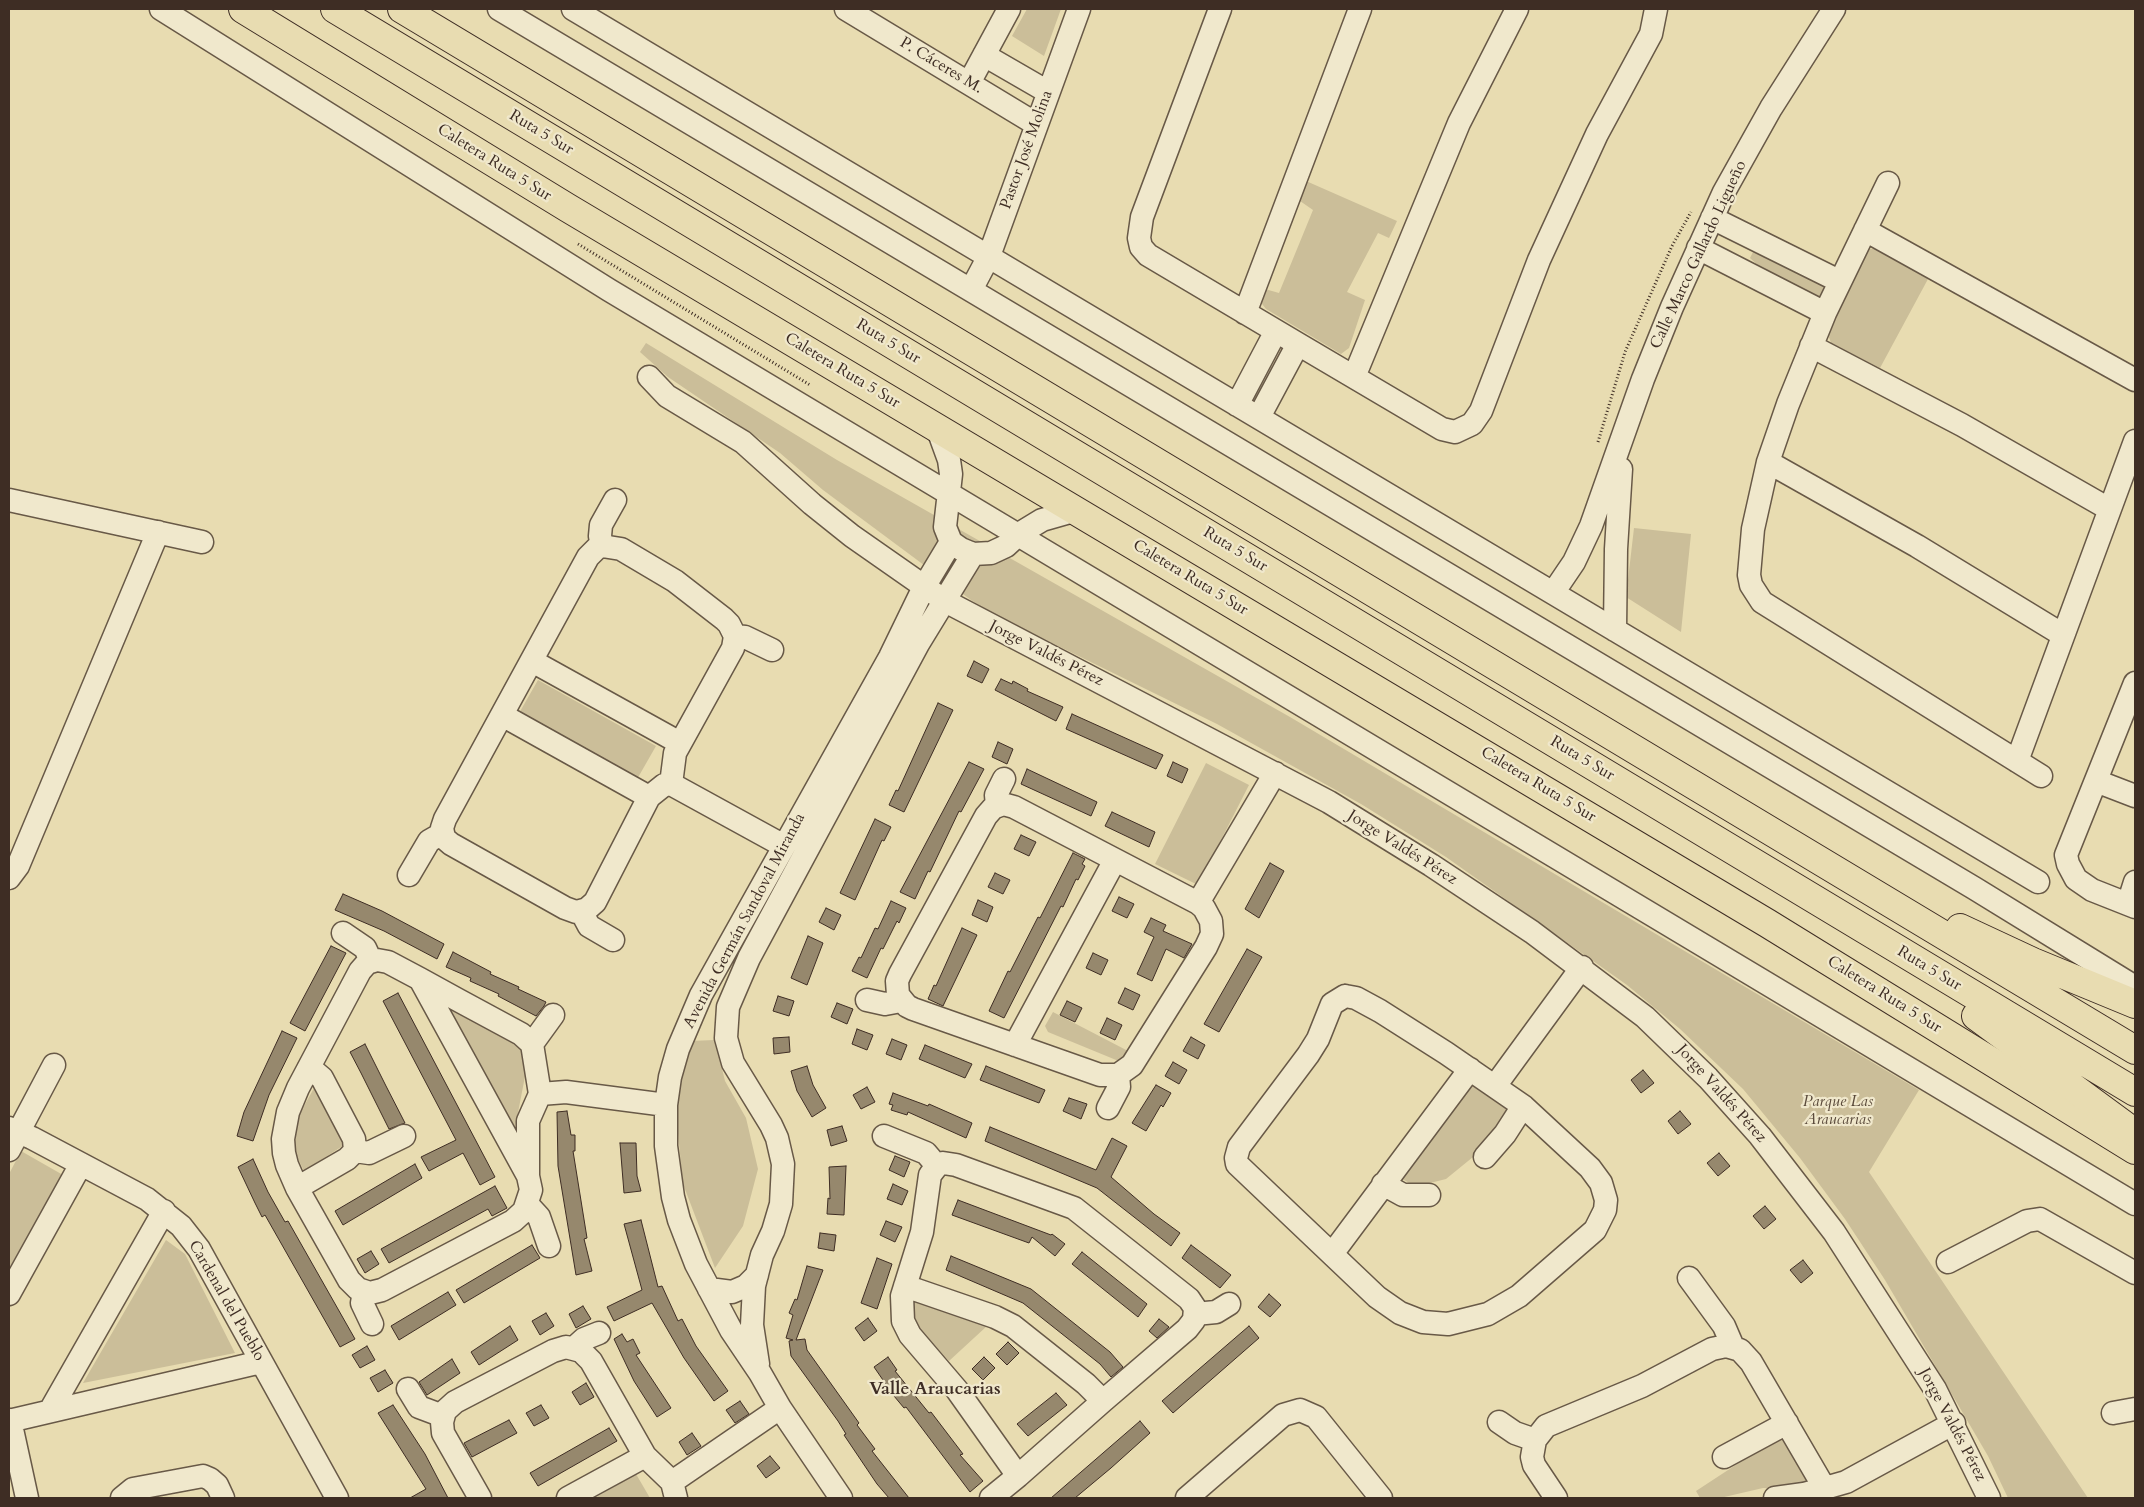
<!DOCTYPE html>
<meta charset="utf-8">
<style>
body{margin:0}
#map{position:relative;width:2144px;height:1507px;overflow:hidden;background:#e8dcb1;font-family:Cardo,serif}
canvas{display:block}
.frame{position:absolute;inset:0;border:10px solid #3e2d24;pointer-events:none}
</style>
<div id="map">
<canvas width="2144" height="1507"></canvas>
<div class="frame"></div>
</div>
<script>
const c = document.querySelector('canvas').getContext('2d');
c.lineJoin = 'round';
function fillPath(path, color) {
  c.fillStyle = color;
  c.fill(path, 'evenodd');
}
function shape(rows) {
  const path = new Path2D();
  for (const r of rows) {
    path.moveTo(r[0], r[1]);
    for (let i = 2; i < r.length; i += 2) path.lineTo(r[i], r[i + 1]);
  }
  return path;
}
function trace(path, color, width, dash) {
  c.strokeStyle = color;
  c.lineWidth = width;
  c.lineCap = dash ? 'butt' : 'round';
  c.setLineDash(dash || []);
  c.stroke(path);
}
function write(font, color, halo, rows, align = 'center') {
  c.font = font + ' Cardo,serif';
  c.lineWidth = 4.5;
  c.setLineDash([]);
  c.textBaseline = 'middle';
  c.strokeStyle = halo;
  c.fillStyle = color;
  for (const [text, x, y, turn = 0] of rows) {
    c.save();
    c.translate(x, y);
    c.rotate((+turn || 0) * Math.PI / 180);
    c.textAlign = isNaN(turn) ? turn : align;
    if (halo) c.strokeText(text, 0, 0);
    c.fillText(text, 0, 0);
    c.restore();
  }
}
const green = shape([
 [1027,9,1061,9,1044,56,1012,36],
 [1306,181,1397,221,1389,238,1378,233,1347,292,1365,300,1349,348,1341,354,1266,309,1259,300,1265,289,1279,293,1313,210,1300,201],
 [1755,248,1827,283,1818,302,1775,281,1750,258],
 [1876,248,1928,279,1880,368,1831,343,1826,329,1865,250],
 [646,343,837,460,1290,717,1919,1090,1869,1172,2088,1498,2008,1498,1988,1456,1885,1280,1845,1219,1800,1158,1743,1089,1680,1029,1627,985,1446,857,1361,804,1217,724,995,615,971,600,823,490,780,453,668,377,640,352],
 [1634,528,1691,534,1681,632,1626,597],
 [538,680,656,746,636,781,518,715],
 [1206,763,1249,785,1198,885,1155,864],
 [449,1009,509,1037,529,1056,514,1133],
 [1053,1012,1130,1052,1121,1062,1048,1032,1045,1026],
 [715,1040,725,1081,746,1118,758,1169,743,1226,715,1268,683,1184,675,1103,690,1041],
 [1472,1086,1486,1086,1512,1109,1473,1157,1446,1179,1426,1184,1409,1183,1399,1177],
 [314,1088,344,1145,304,1171,294,1151,298,1117],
 [21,1151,63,1175,9,1271,9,1174],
 [166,1240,185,1254,235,1353,83,1383],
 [923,1300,987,1326,949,1361,912,1320,910,1312,914,1303],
 [1780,1436,1805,1470,1810,1482,1798,1489,1763,1488,1720,1498,1700,1498,1696,1491],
 [636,1474,650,1498,595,1498]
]);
const building = shape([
 [974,661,989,669,982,683,967,676,974,661],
 [1001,679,1012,684,1013,681,1028,689,1027,691,1063,707,1056,721,995,690,1001,679],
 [938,703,953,710,904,812,889,805,896,790,898,791,938,703],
 [1072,714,1163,755,1156,769,1066,729,1072,714],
 [998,742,1013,749,1007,764,992,757,998,742],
 [969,762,984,769,961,812,959,811,930,872,928,871,915,899,900,892,969,762],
 [1173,762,1188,769,1182,783,1167,776,1173,762],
 [1027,769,1097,802,1091,816,1021,784,1027,769],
 [1112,812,1155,832,1149,847,1105,826,1112,812],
 [875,819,891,827,884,841,882,840,855,900,840,893,875,819],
 [1021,835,1036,842,1029,856,1014,849,1021,835],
 [1073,853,1085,859,1082,864,1085,866,1078,880,1076,879,1063,907,1061,906,1004,1018,989,1011,1008,971,1010,972,1038,917,1040,918,1073,853],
 [1270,863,1284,871,1259,918,1245,909,1270,863],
 [995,873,1010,880,1003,894,988,887,995,873],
 [343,894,382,911,444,944,437,959,384,931,335,910,343,894],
 [1119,897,1134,904,1127,918,1112,911,1119,897],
 [978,900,993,907,987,922,972,915,978,900],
 [891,901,906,908,899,923,897,921,883,949,881,948,867,978,852,971,859,957,861,958,875,928,878,929,891,901],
 [826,908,841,915,834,930,819,922,826,908],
 [1151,918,1166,925,1163,931,1192,944,1184,958,1166,949,1152,981,1137,974,1154,937,1144,932,1151,918],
 [962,928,977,935,943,1006,928,999,934,985,936,986,962,928],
 [808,936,823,943,807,985,791,978,808,936],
 [331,946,346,953,305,1031,290,1023,331,946],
 [1247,949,1262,957,1219,1032,1204,1024,1247,949],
 [453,952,491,972,490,974,519,987,518,989,546,1002,544,1006,536,1016,498,996,499,994,470,981,471,978,446,967,453,952],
 [1093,953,1108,960,1101,975,1086,968,1093,953],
 [1125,988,1140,995,1133,1010,1118,1003,1125,988],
 [398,993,495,1177,480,1185,463,1153,429,1171,421,1157,456,1140,383,1001,398,993],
 [778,996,794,1001,789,1016,773,1011,778,996],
 [1067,1001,1082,1008,1075,1022,1060,1015,1067,1001],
 [837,1003,853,1009,847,1024,831,1017,837,1003],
 [1107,1018,1122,1025,1115,1040,1100,1033,1107,1018],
 [857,1029,873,1035,867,1050,852,1044,857,1029],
 [282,1031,297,1038,269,1095,253,1141,237,1136,244,1112,282,1031],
 [789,1037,790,1052,774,1054,773,1038,789,1037],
 [1191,1037,1205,1045,1198,1059,1183,1051,1191,1037],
 [892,1039,907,1045,901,1060,886,1054,892,1039],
 [365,1044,386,1086,405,1123,389,1129,361,1073,350,1052,365,1044],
 [925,1045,972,1064,965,1078,919,1059,925,1045],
 [1173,1062,1187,1070,1179,1084,1165,1076,1173,1062],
 [807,1066,813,1085,826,1108,812,1117,797,1091,791,1071,807,1066],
 [986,1066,1045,1090,1039,1103,980,1080,986,1066],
 [1643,1070,1654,1083,1641,1093,1631,1080,1643,1070],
 [1156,1085,1171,1093,1163,1107,1161,1105,1146,1131,1132,1123,1156,1085],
 [867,1087,875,1102,861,1109,853,1095,867,1087],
 [893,1093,928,1106,929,1104,972,1123,966,1138,908,1112,907,1115,891,1110,893,1105,889,1104,893,1093],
 [1069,1098,1087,1104,1081,1119,1063,1111,1069,1098],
 [567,1111,571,1135,575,1135,575,1151,573,1151,587,1238,584,1239,592,1271,576,1275,558,1166,557,1112,567,1111],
 [1680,1111,1691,1124,1678,1134,1668,1121,1680,1111],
 [842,1126,847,1141,831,1146,827,1130,842,1126],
 [990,1127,1096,1170,1112,1138,1127,1146,1111,1177,1154,1214,1180,1233,1171,1246,1097,1188,985,1141,990,1127],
 [620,1143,636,1143,637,1176,641,1191,624,1193,620,1143],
 [1719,1153,1730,1166,1718,1176,1707,1163,1719,1153],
 [895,1156,910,1162,904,1177,889,1170,895,1156],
 [253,1159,268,1192,285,1222,288,1221,355,1339,340,1347,265,1215,262,1217,255,1203,238,1167,253,1159],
 [415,1164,422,1178,343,1225,335,1211,415,1164],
 [846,1166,844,1215,827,1214,828,1198,830,1199,829,1167,846,1166],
 [893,1184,908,1191,902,1205,887,1199,893,1184],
 [495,1186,507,1208,492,1216,488,1209,389,1263,381,1249,495,1186],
 [958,1200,1051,1235,1052,1234,1065,1244,1055,1256,1032,1237,1029,1243,952,1215,958,1200],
 [1765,1206,1776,1219,1764,1229,1753,1216,1765,1206],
 [641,1220,658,1287,662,1286,678,1321,682,1319,696,1346,728,1391,714,1401,684,1358,652,1303,614,1321,607,1307,642,1290,624,1224,641,1220],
 [886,1221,902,1227,895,1242,880,1235,886,1221],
 [820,1233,836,1235,834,1251,818,1248,820,1233],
 [532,1245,540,1258,464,1303,456,1290,532,1245],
 [1191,1245,1231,1275,1220,1288,1182,1258,1191,1245],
 [371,1251,379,1264,365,1273,357,1259,371,1251],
 [1082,1252,1147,1304,1138,1317,1072,1264,1082,1252],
 [951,1256,1031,1289,1110,1352,1123,1367,1111,1377,1100,1364,1023,1303,946,1270,951,1256],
 [877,1258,892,1264,877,1309,861,1303,877,1258],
 [1803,1260,1813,1273,1801,1283,1790,1270,1803,1260],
 [807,1266,823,1270,796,1340,805,1339,807,1350,859,1423,857,1425,875,1449,872,1451,909,1498,889,1498,877,1484,844,1435,846,1434,838,1421,791,1356,789,1341,793,1340,786,1338,793,1315,789,1313,795,1299,797,1300,807,1266],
 [448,1292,456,1305,399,1340,391,1326,448,1292],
 [1269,1294,1281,1305,1270,1317,1258,1307,1269,1294],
 [583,1306,591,1319,576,1328,569,1314,583,1306],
 [546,1313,554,1326,540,1335,532,1321,546,1313],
 [868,1318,877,1331,864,1341,855,1328,868,1318],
 [1159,1319,1169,1327,1157,1338,1149,1331,1159,1319],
 [510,1326,518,1340,479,1365,471,1352,510,1326],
 [1249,1326,1259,1338,1173,1413,1162,1401,1249,1326],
 [622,1334,627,1342,633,1339,640,1353,636,1355,671,1408,657,1417,634,1381,614,1339,622,1334],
 [1008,1342,1019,1353,1007,1365,996,1354,1008,1342],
 [367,1346,375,1360,360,1368,352,1355,367,1346],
 [888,1357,897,1370,895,1371,929,1413,931,1412,963,1454,960,1455,983,1481,970,1492,906,1407,904,1408,894,1396,874,1367,888,1357],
 [984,1357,995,1368,983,1380,972,1369,984,1357],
 [452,1359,460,1373,427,1395,419,1382,452,1359],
 [385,1370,393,1383,378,1392,370,1378,385,1370],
 [586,1383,594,1397,580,1405,572,1392,586,1383],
 [1056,1393,1067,1405,1028,1436,1017,1424,1056,1393],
 [740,1401,749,1414,735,1423,726,1410,740,1401],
 [393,1405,425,1454,448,1498,410,1498,426,1489,378,1413,393,1405],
 [541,1405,549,1418,534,1426,526,1413,541,1405],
 [509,1420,517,1433,472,1457,464,1443,509,1420],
 [1140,1421,1150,1433,1111,1468,1075,1498,1051,1498,1140,1421],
 [609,1428,617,1441,538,1486,530,1473,609,1428],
 [692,1433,701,1446,687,1455,679,1442,692,1433],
 [770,1456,780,1468,766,1478,757,1466,770,1456]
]);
const path = shape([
 [578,244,810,385],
 [1598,442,1625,352,1672,246,1691,212]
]);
const minor = shape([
 [161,9,609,290,2135,1204],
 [499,9,1974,888,2135,987],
 [573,9,2038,882],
 [846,9,1036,124],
 [1220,9,1142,217,1139,238,1141,247,1148,255,1298,344,1442,429,1455,432,1472,424,1481,411,1539,260,1597,134,1651,34,1656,9],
 [984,55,1048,92],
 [969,83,1009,9],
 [1888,183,1825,313,1788,404,1768,462,1753,529,1749,575,1751,585,1762,602,2041,776],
 [1712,218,1839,281],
 [1865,230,2135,380],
 [1698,248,1825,313],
 [971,290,989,256,1079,9],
 [1245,313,1360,9],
 [1811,346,1962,425,2109,509],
 [649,377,667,396,743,442,812,504,852,536,945,601,1329,802,1431,865,1532,932,1645,1017,1708,1078,1760,1136,1834,1232,1935,1389,1989,1498],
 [1354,377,1459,123,1517,9],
 [1237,405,1276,331],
 [1259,417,1298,344],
 [937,427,949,460,951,474,945,527,951,542,961,549,973,554,991,553,1006,546,1019,534,1042,520,1077,510],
 [1768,462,1917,546,2063,635],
 [9,500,202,542],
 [602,546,600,536,601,525,615,500],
 [1553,593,1574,562,1591,526,1643,379,1672,307,1724,192,1771,108,1834,9],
 [1615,630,1616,549,1621,469],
 [735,636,745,637,772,650],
 [532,661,680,743],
 [2135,683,2066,855,2068,864,2076,879,2092,890,2135,907],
 [502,715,649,797],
 [2017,761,2135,441],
 [2096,781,2135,796],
 [671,784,675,753,733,648,735,636,729,624,724,619,675,581,621,549,602,546,597,548,588,557,445,819,442,828,444,838,451,844,565,908,576,912,587,909,595,902,649,797,664,785,671,784,784,846],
 [1003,804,1014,807,1198,903,1204,908,1211,921,1212,934,1206,947,1132,1065,1118,1075,1100,1075,913,1009,907,1006,898,995,897,981,900,974,986,816,993,808,1003,804],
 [997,806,996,795,1004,779],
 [409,875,429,841,443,833],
 [9,878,18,866,158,532],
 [1198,903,1275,773],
 [2128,904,2135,882],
 [581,911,589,926,613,940],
 [343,933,365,948,371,961],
 [420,979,528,1176,531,1190,524,1211,513,1221,382,1290,370,1293,358,1289,349,1280,297,1188,287,1165,284,1153,283,1139,288,1112,298,1088,360,971,367,963,377,960,388,962,420,979,458,1000,521,1034,532,1044,540,1094,528,1121,528,1176],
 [1345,996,1356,998,1380,1011,1446,1053,1523,1106,1590,1168,1601,1183,1606,1200,1605,1210,1595,1230,1519,1296,1488,1314,1448,1324,1423,1322,1400,1313,1377,1297,1237,1164,1236,1158,1239,1147,1308,1055,1318,1039,1332,1004,1345,996],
 [867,1000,885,1004,901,1001],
 [532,1044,553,1015],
 [1015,1045,1115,860],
 [1495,1086,1582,967],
 [540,1094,566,1092,666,1105],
 [1108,1108,1119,1087,1118,1075],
 [9,1128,32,1138,147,1199,181,1226,199,1249,337,1498],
 [884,1136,926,1153,937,1166],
 [9,1150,54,1065],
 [355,1151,369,1153,404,1136],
 [1485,1157,1505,1134,1523,1106],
 [1383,1184,1403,1195,1429,1195],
 [297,1188,347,1159,355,1151,354,1139,322,1078,309,1067],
 [528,1205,539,1217,549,1246],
 [1332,1254,1470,1069],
 [1948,1262,2027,1221,2040,1219,2135,1273],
 [1689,1278,1724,1326,1733,1347],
 [905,1286,995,1317,1013,1326,1086,1384,1103,1401],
 [709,1289,732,1292,746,1286,757,1275],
 [364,1292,362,1303,372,1324],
 [9,1294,81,1164],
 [1195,1314,1216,1312,1229,1304],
 [574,1348,584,1339,599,1333],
 [758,1364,752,1325,754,1286,762,1255,773,1231,781,1204,783,1164,777,1138,771,1125,733,1063,726,1038,728,1007,749,958,918,644,973,554],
 [408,1389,419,1407,443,1416],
 [50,1411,164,1211],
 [2113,1413,2135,1409],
 [10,1420,27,1498],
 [9,1421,261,1362],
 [1499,1422,1515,1433,1535,1440],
 [1724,1457,1787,1423],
 [672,1482,780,1408],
 [122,1498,133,1489,203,1476,210,1479,217,1485,223,1498],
 [480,1498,443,1433,442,1422,445,1411,455,1402,553,1351,566,1347,581,1351,591,1361,645,1456,672,1482,676,1498],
 [568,1498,645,1456],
 [841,1498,780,1408,760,1373,731,1330,696,1264,679,1220,673,1197,666,1146,666,1105,670,1077,678,1049,701,995,890,657,924,587,951,542],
 [991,1498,1018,1476,1103,1401,1187,1329,1194,1320,1195,1308,1189,1299,1074,1208,956,1165,943,1163,937,1166,930,1175,922,1232,902,1296,903,1321,910,1335,957,1390,1018,1476],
 [1187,1498,1283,1415,1300,1410,1316,1417,1381,1498],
 [1556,1498,1534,1465,1532,1457,1535,1440,1546,1426,1642,1386,1712,1349,1726,1346,1740,1350,1751,1362,1825,1489],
 [1775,1498,1804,1494,1846,1482,1954,1423]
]);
const major = shape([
 [243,9,568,208,1767,923,2135,1150]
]);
const highway = shape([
 [335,9,2135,1092],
 [402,9,2135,1050],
 [1960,928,2033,962,2135,1004],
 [1976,1016,2135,1133]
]);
const streetNames = [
 ["P. Cáceres M.",941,66,31],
 ["Ruta 5 Sur",541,133,31],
 ["Pastor José Molina",1027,150,-70],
 ["Caletera Ruta 5 Sur",494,163,32],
 ["Calle Marco Gallardo Ligueño",1699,255,-65],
 ["Ruta 5 Sur",888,342,31],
 ["Caletera Ruta 5 Sur",842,371,31],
 ["Ruta 5 Sur",1235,550,31],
 ["Caletera Ruta 5 Sur",1190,578,31],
 ["Jorge Valdés Pérez",1046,654,27],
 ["Ruta 5 Sur",1582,759,31],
 ["Caletera Ruta 5 Sur",1538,785,31],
 ["Jorge Valdés Pérez",1402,848,32],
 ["Avenida Germán Sandoval Miranda",745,921,-62],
 ["Ruta 5 Sur",1929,969,31],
 ["Caletera Ruta 5 Sur",1884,995,32],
 ["Jorge Valdés Pérez",1721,1094,48],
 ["Cardenal del Pueblo",226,1301,60],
 ["Jorge Valdés Pérez",1952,1425,62]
];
const parkNames = [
 ["Parque Las",1838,1102],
 ["Araucarias",1838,1120]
];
const neighbourhoodNames = [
 ["Valle Araucarias",935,1390]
];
fillPath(green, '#cbbe99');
fillPath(building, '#96886d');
trace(building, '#3e2d24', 1);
trace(minor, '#685947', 25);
trace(major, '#3e2d24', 30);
trace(highway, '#3e2d24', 30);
trace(path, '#3e2d24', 3, [1, 2.5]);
trace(minor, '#f0e8cc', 22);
trace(major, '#e8dcb1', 28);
trace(highway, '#e8dcb1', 28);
write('16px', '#3e2d24', '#f0e8cc', streetNames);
write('italic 16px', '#5a4a3b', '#f0e8cc', parkNames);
write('bold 18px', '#3e2d24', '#f0e8cc', neighbourhoodNames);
</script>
